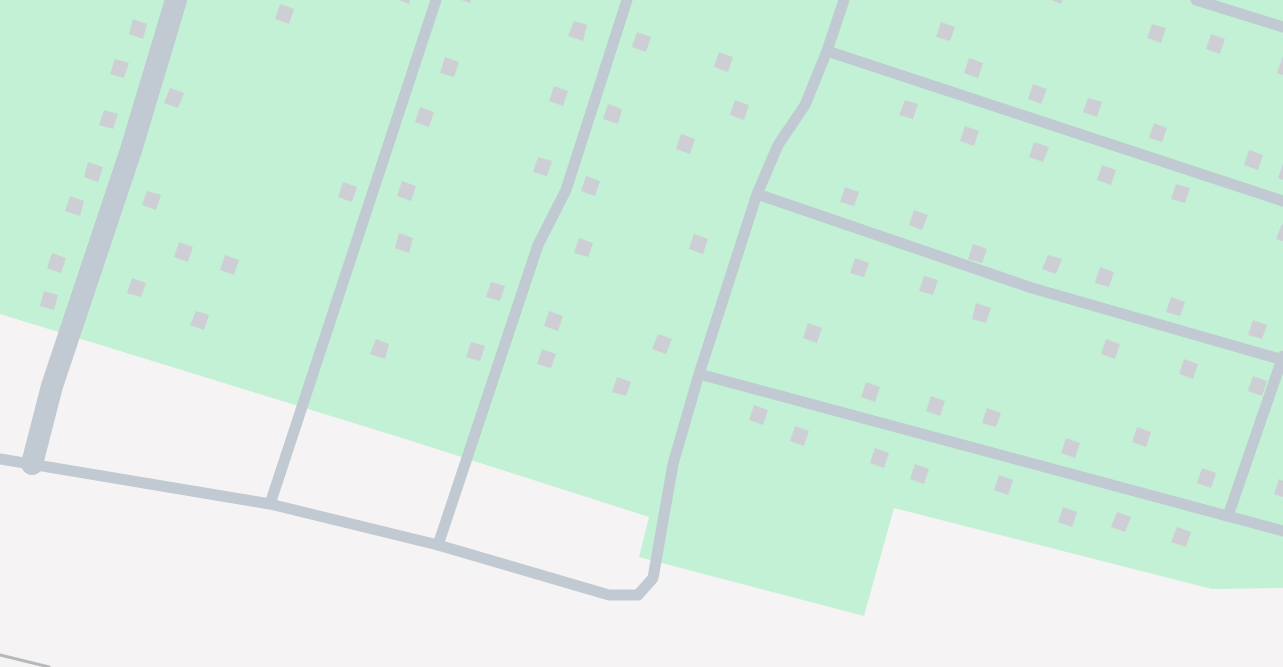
<!DOCTYPE html>
<style>
body{margin:0}
canvas{display:block;background:#f5f3f3}
</style>
<canvas width="1283" height="667"></canvas>
<script>
const c = document.querySelector('canvas').getContext('2d');
c.lineJoin = 'round';
function fillPath(path, color) {
  c.fillStyle = color;
  c.fill(path, 'evenodd');
}
function shape(rows) {
  const path = new Path2D();
  for (const r of rows) {
    path.moveTo(r[0], r[1]);
    for (let i = 2; i < r.length; i += 2) path.lineTo(r[i], r[i + 1]);
  }
  return path;
}
function trace(path, color, width, dash) {
  c.strokeStyle = color;
  c.lineWidth = width;
  c.lineCap = dash ? 'butt' : 'round';
  c.setLineDash(dash || []);
  c.stroke(path);
}
const green = shape([
 [0,0,1283,0,1283,588,1212,589,894,508,864,616,639,557,649,517,399,437,0,314]
]);
const building = shape([
 [399,0,410,0,409,4],
 [461,0,471,0,470,3],
 [1051,0,1062,0,1061,4],
 [280,4,294,9,289,24,275,19],
 [133,19,147,24,143,39,129,34],
 [574,21,587,25,583,41,568,36],
 [941,22,955,27,950,41,936,37],
 [1152,24,1166,28,1161,43,1147,38],
 [637,32,651,37,646,52,632,47],
 [1211,34,1225,39,1220,54,1206,49],
 [719,52,733,57,728,72,714,67],
 [1283,56,1283,75,1277,73],
 [445,57,459,62,454,77,440,73],
 [969,58,983,63,978,78,964,73],
 [115,59,129,63,124,78,110,74],
 [1033,84,1047,89,1041,104,1028,99],
 [554,86,568,91,563,106,549,101],
 [170,88,184,93,178,108,164,103],
 [1088,98,1102,102,1097,117,1083,112],
 [735,100,749,105,744,120,730,115],
 [905,100,918,104,913,119,899,115],
 [608,104,622,109,618,124,603,119],
 [420,107,434,112,429,127,415,122],
 [104,110,118,114,113,129,99,125],
 [1154,123,1167,128,1162,142,1149,138],
 [965,126,979,131,974,146,960,141],
 [681,134,695,139,690,154,676,149],
 [1034,142,1049,147,1043,162,1029,157],
 [1249,150,1263,155,1258,170,1244,165],
 [538,157,552,161,547,176,533,172],
 [88,162,103,167,98,182,84,177],
 [1283,164,1283,180,1278,178],
 [1102,165,1116,170,1111,185,1097,180],
 [586,176,600,181,595,196,581,191],
 [402,181,416,186,411,201,397,196],
 [343,182,357,187,352,202,338,197],
 [1176,184,1190,188,1185,203,1171,199],
 [845,187,859,192,854,206,840,202],
 [147,191,161,195,156,210,142,205],
 [70,196,84,201,80,216,65,211],
 [914,210,928,215,922,230,909,225],
 [1282,224,1283,225,1283,241,1276,239],
 [399,233,413,238,409,253,395,248],
 [694,234,708,239,703,254,689,249],
 [579,238,593,243,588,257,574,253],
 [179,242,193,247,188,262,174,257],
 [973,244,987,249,982,263,968,259],
 [52,253,66,258,61,273,47,268],
 [225,255,239,260,234,275,220,270],
 [1048,255,1062,259,1056,274,1042,269],
 [855,258,869,263,864,277,850,273],
 [1100,267,1114,272,1109,287,1095,283],
 [924,276,938,280,933,295,919,291],
 [132,278,146,283,141,297,127,293],
 [491,282,505,286,500,301,486,297],
 [44,291,58,295,54,310,40,306],
 [1171,297,1185,302,1180,316,1166,312],
 [976,303,991,308,986,323,972,319],
 [196,311,209,315,204,330,190,325],
 [549,311,563,316,558,331,544,326],
 [1253,320,1267,325,1262,339,1248,335],
 [808,323,822,328,817,343,803,338],
 [658,334,672,339,666,354,652,349],
 [376,339,389,344,385,359,370,354],
 [1106,339,1120,344,1115,359,1101,354],
 [471,342,485,346,480,361,466,357],
 [542,349,556,354,551,368,537,364],
 [1184,359,1198,364,1193,379,1179,374],
 [1253,376,1267,381,1262,396,1248,391],
 [617,377,631,382,626,396,612,392],
 [866,382,880,387,875,402,861,397],
 [931,396,945,401,940,416,926,411],
 [754,405,768,410,763,425,749,420],
 [987,408,1001,413,996,427,982,423],
 [795,426,809,431,804,446,790,441],
 [1137,427,1151,432,1146,447,1132,442],
 [1066,438,1080,443,1075,458,1061,453],
 [875,448,889,453,884,468,870,463],
 [915,464,929,469,924,484,910,479],
 [1202,468,1216,473,1211,488,1197,483],
 [999,475,1013,480,1008,495,994,490],
 [1279,479,1283,481,1283,497,1274,494],
 [1063,507,1077,512,1072,527,1058,522],
 [1117,512,1131,517,1125,532,1111,527],
 [1177,527,1191,532,1186,547,1171,542]
]);
const lane = shape([
 [1196,0,1283,27],
 [827,51,1283,201],
 [757,194,1032,288,1283,360],
 [699,374,1283,531],
 [0,459,270,504,438,545,609,595,638,595,653,578,673,464,699,374,757,194,778,145,805,105,827,51,844,0],
 [270,504,436,0],
 [1228,516,1283,356],
 [438,545,538,245,566,190,627,0]
]);
const street = shape([
 [32,464,52,386,131,150,176,0]
]);
const rail = shape([
 [0,655,49,667]
]);
fillPath(green, '#c3f1d5');
fillPath(building, '#cdcfd5');
trace(lane, '#c1cad2', 11);
trace(street, '#c1cad2', 22);
trace(rail, '#b5b8bd', 3);
</script>
